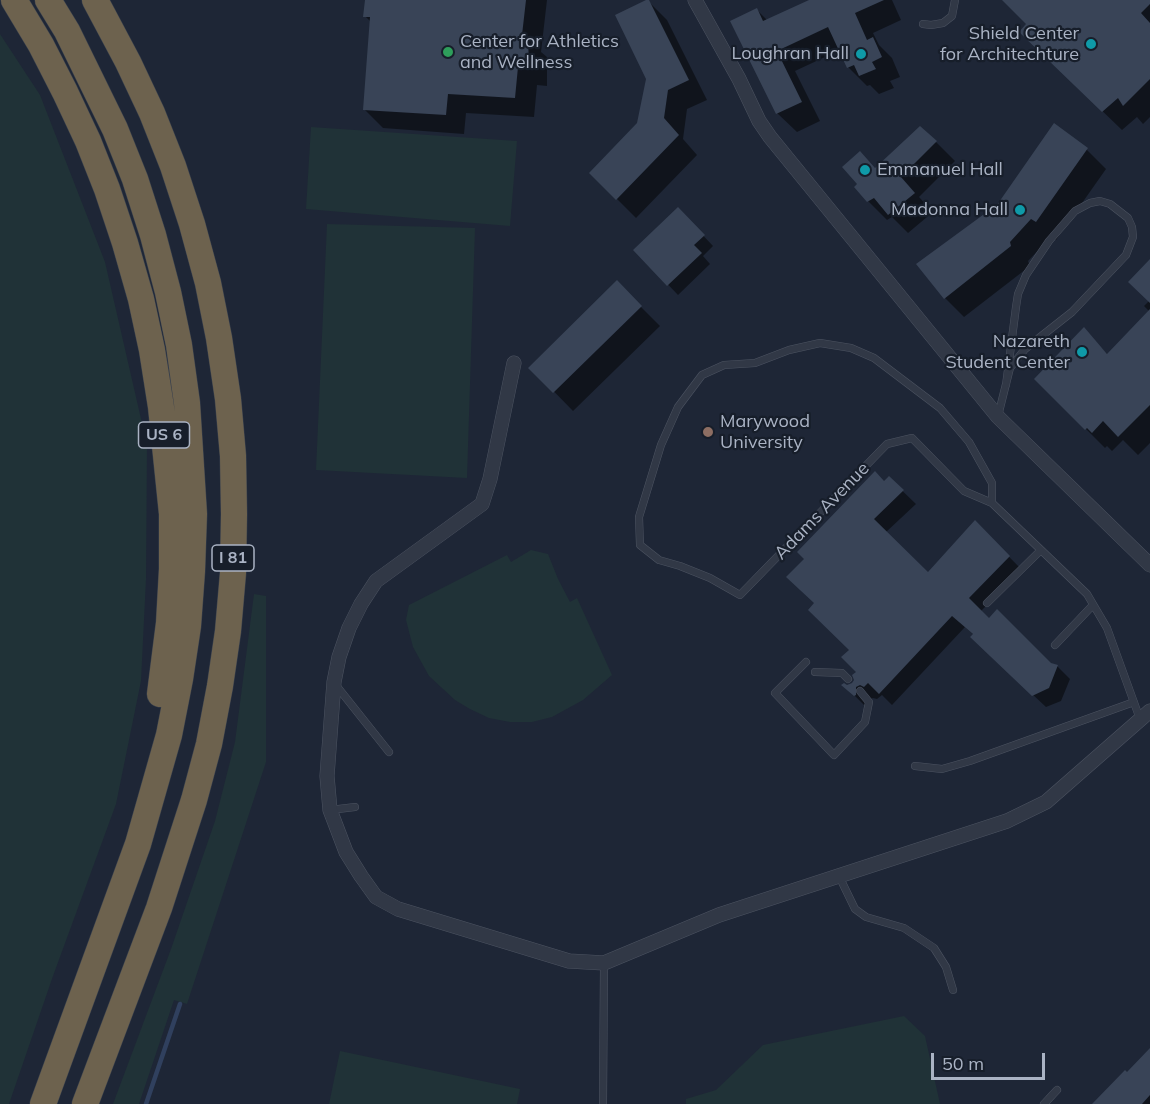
<!DOCTYPE html>
<style>
body{margin:0}
#map{position:relative;width:1150px;height:1104px;overflow:hidden;background:#1e2636;font-family:Mulish,sans-serif}
canvas{display:block}
.scale{position:absolute;left:931px;top:1053px;width:114px;height:27px;box-sizing:border-box;border:3px solid #aab3c4;border-top:0;padding-left:8px;font-size:18px;line-height:21px;white-space:nowrap;color:#aab3c4;-webkit-text-stroke:4px #171e2a;paint-order:stroke}
</style>
<div id="map">
<canvas width="1150" height="1104"></canvas>
<div class="scale">50 m</div>
</div>
<script>
const c = document.querySelector('canvas').getContext('2d');
c.lineJoin = 'round';
function fillPath(path, color) {
  c.fillStyle = color;
  c.fill(path, 'evenodd');
}
function shape(rows) {
  const path = new Path2D();
  for (const r of rows) {
    path.moveTo(r[0], r[1]);
    for (let i = 2; i < r.length; i += 2) path.lineTo(r[i], r[i + 1]);
  }
  return path;
}
function trace(path, color, width, dash) {
  c.strokeStyle = color;
  c.lineWidth = width;
  c.lineCap = dash ? 'butt' : 'round';
  c.setLineDash(dash || []);
  c.stroke(path);
}
function write(font, color, halo, rows, align = 'center') {
  c.font = font + ' Mulish,sans-serif';
  c.lineWidth = 4.5;
  c.setLineDash([]);
  c.textBaseline = 'middle';
  c.strokeStyle = halo;
  c.fillStyle = color;
  for (const [text, x, y, turn = 0] of rows) {
    c.save();
    c.translate(x, y);
    c.rotate((+turn || 0) * Math.PI / 180);
    c.textAlign = isNaN(turn) ? turn : align;
    if (halo) c.strokeText(text, 0, 0);
    c.fillText(text, 0, 0);
    c.restore();
  }
}
const green = shape([
 [0,34,40,95,105,262,147,445,146,579,141,681,116,804,53,976,9,1104,0,1104],
 [311,127,517,141,510,226,306,209],
 [327,224,475,228,467,478,316,470],
 [531,550,548,554,558,579,570,602,577,598,612,675,583,700,552,717,532,722,510,722,489,718,470,709,455,700,429,676,413,647,406,620,409,605,507,555,511,562],
 [254,594,266,596,266,762,187,1004,174,1000,139,1104,113,1104,171,949,215,821,235,742],
 [904,1016,925,1036,940,1104,686,1104,686,1099,716,1090,763,1045],
 [340,1051,520,1089,517,1104,329,1104]
]);
const shadow = shape([
 [366,0,547,0,541,52,547,57,547,86,537,85,534,117,466,113,464,134,383,128,364,109,371,22,365,16],
 [813,0,892,0,901,20,873,33,879,45,892,58,900,77,890,81,894,88,879,94,870,85,867,86,848,67,840,50,795,71,820,121,797,132,777,113,757,10,768,21],
 [1005,0,1150,0,1150,117,1143,124,1137,117,1122,130,1040,51,1028,24],
 [648,1,667,20,707,100,687,109,683,139,697,155,636,218,591,173,638,124,647,79],
 [1054,125,1087,150,1106,169,1056,240,1051,237,1028,261,1030,266,964,317,945,298,919,264,990,217],
 [936,142,955,161,919,197,933,212,908,233,892,217,887,220,868,201,876,169],
 [678,209,713,246,703,256,710,264,678,295,635,250],
 [1150,261,1150,443,1138,455,1123,440,1112,451,1107,446,1105,448,1036,379,1084,330,1108,355,1150,312,1144,306,1149,301],
 [617,283,660,326,573,411,531,368],
 [889,478,916,504,885,533,928,574,975,522,1022,570,981,611,989,620,1050,664,1057,666,1070,679,1061,701,1046,707,985,650,974,635,965,627,892,705,882,695,877,699,873,698,868,700,867,708,844,685,852,685,858,672,851,650,816,603,884,483],
 [1150,1049,1150,1104,1094,1104,1127,1074]
]);
const stream = shape([
 [146,1104,180,1004]
]);
const building = shape([
 [365,0,526,0,522,35,528,37,529,67,518,67,515,98,448,94,446,115,363,110,370,17,363,17],
 [646,0,649,0,689,80,668,90,664,118,679,135,616,200,589,173,637,123,646,79,615,15],
 [809,0,884,0,855,13,867,40,873,37,882,57,872,62,876,69,859,76,854,65,847,68,828,27,777,51,802,102,776,114,730,21,757,8,763,21],
 [1002,0,1150,0,1150,4,1141,13,1150,23,1150,79,1123,106,1118,98,1102,112,1019,32,1026,24],
 [1054,123,1088,148,1036,222,1031,219,1010,242,1011,246,944,299,916,264,987,212,990,215],
 [920,126,937,141,901,177,915,193,888,215,874,198,867,202,854,187,857,184,842,167,860,151,875,168],
 [678,207,705,235,694,245,702,253,667,286,633,250],
 [1150,259,1150,303,1128,282],
 [617,280,642,306,553,393,528,368],
 [1150,309,1150,405,1118,437,1103,421,1092,433,1087,428,1085,430,1034,379,1084,327,1107,354],
 [875,471,884,481,889,476,904,490,874,519,928,572,975,520,1010,556,969,598,989,618,997,609,1051,663,1058,665,1049,688,1032,696,970,637,973,634,952,616,879,694,868,683,864,687,860,685,856,687,856,695,854,696,841,685,844,683,847,685,852,683,854,680,852,675,856,672,841,657,849,650,808,610,814,603,786,577,804,559,797,552],
 [1150,1048,1150,1095,1142,1104,1092,1104,1125,1070,1127,1072]
]);
const lane = shape([
 [923,24,931,25,943,23,952,16,955,0],
 [998,416,1010,368,1025,349,1072,312,1126,255,1133,237,1132,227,1128,218,1110,204,1100,201,1090,203,1075,211,1049,241,1026,275,1018,294,1016,307,1006,385],
 [992,503,992,483,969,442,940,408,874,358,851,348,820,343,789,350,755,363,724,365,702,375,678,407,661,445,639,517,640,545,659,560,680,566,710,578,740,595,887,444,912,438,964,491,992,503,1087,594,1107,628,1140,719],
 [987,603,1041,550],
 [1055,645,1093,605],
 [806,662,775,693,834,755,865,722,869,702,860,691],
 [815,672,842,673,848,679],
 [335,684,389,752],
 [915,766,942,769,970,761,1134,702],
 [330,810,355,807],
 [839,876,855,909,866,917,904,928,934,948,946,967,953,990],
 [603,1104,604,963],
 [1044,1104,1057,1090]
]);
const street = shape([
 [695,0,739,79,759,121,770,137,998,417,1150,565],
 [514,363,490,479,482,504,376,581,361,604,349,628,339,657,334,682,327,776,330,810,346,852,361,876,376,897,398,909,569,961,604,963,719,915,1007,821,1046,802,1150,711]
]);
const highway = shape([
 [14,0,41,45,65,92,88,141,107,189,125,243,141,299,152,350,161,407,172,514,172,569,169,623,160,694],
 [43,1104,138,844,169,735,180,679,188,626,192,571,194,514,187,403,179,345,168,292,153,235,135,179,115,129,67,31,48,0],
 [85,1104,159,908,194,800,209,744,220,686,228,631,233,573,234,514,233,456,228,399,219,338,208,283,192,224,173,166,152,113,128,62,95,0]
]);
const markers = [
 [1091,44,6,"#0f9aa8"],
 [448,52,6,"#2e9e5b"],
 [861,54,6,"#0f9aa8"],
 [865,170,6,"#0f9aa8"],
 [1020,210,6,"#0f9aa8"],
 [1082,352,6,"#0f9aa8"],
 [708,432,6,"#8d6e63"]
];
const shields = [
 [164,435,51],
 [233,558,42]
];
const shieldNames = [
 ["US 6",164,435],
 ["I 81",233,558]
];
const poiNames = [
 ["Shield Center",1079,34],
 ["for Architechture",1079,55],
 ["Center for Athletics",460,42,"left"],
 ["and Wellness",460,63,"left"],
 ["Loughran Hall",849,54],
 ["Emmanuel Hall",877,170,"left"],
 ["Madonna Hall",1008,210],
 ["Nazareth",1070,342],
 ["Student Center",1070,363],
 ["Marywood",720,422,"left"],
 ["University",720,443,"left"]
];
const streetNames = [
 ["Adams Avenue",822,511,-46]
];
fillPath(green, '#203237');
fillPath(shadow, '#0007');
trace(stream, '#30405e', 4.5);
fillPath(building, '#394457');
trace(lane, '#4c5361', 8);
trace(street, '#4c5361', 15);
trace(highway, '#39404d', 27);
trace(lane, '#313846', 7);
trace(street, '#313846', 14);
trace(highway, '#6d624e', 26);
for (const [x, y, r, color] of markers) {
  const dot = new Path2D();
  dot.arc(x, y, r, 0, 2 * Math.PI);
  c.fillStyle = color;
  c.fill(dot);
  trace(dot, '#171e2a', 2);
}
for (const [x, y, w] of shields) {
  const box = new Path2D();
  box.roundRect(x - w / 2, y - 13, w, 26, 4.5);
  c.fillStyle = '#171e2a';
  c.fill(box);
  trace(box, '#aab3c4', 1.5);
}
write('bold 16px', '#aab3c4', null, shieldNames);
write('18px', '#aab3c4', '#171e2a', poiNames, 'right');
write('18px', '#aab3c4', '#171e2a', streetNames);
</script>
